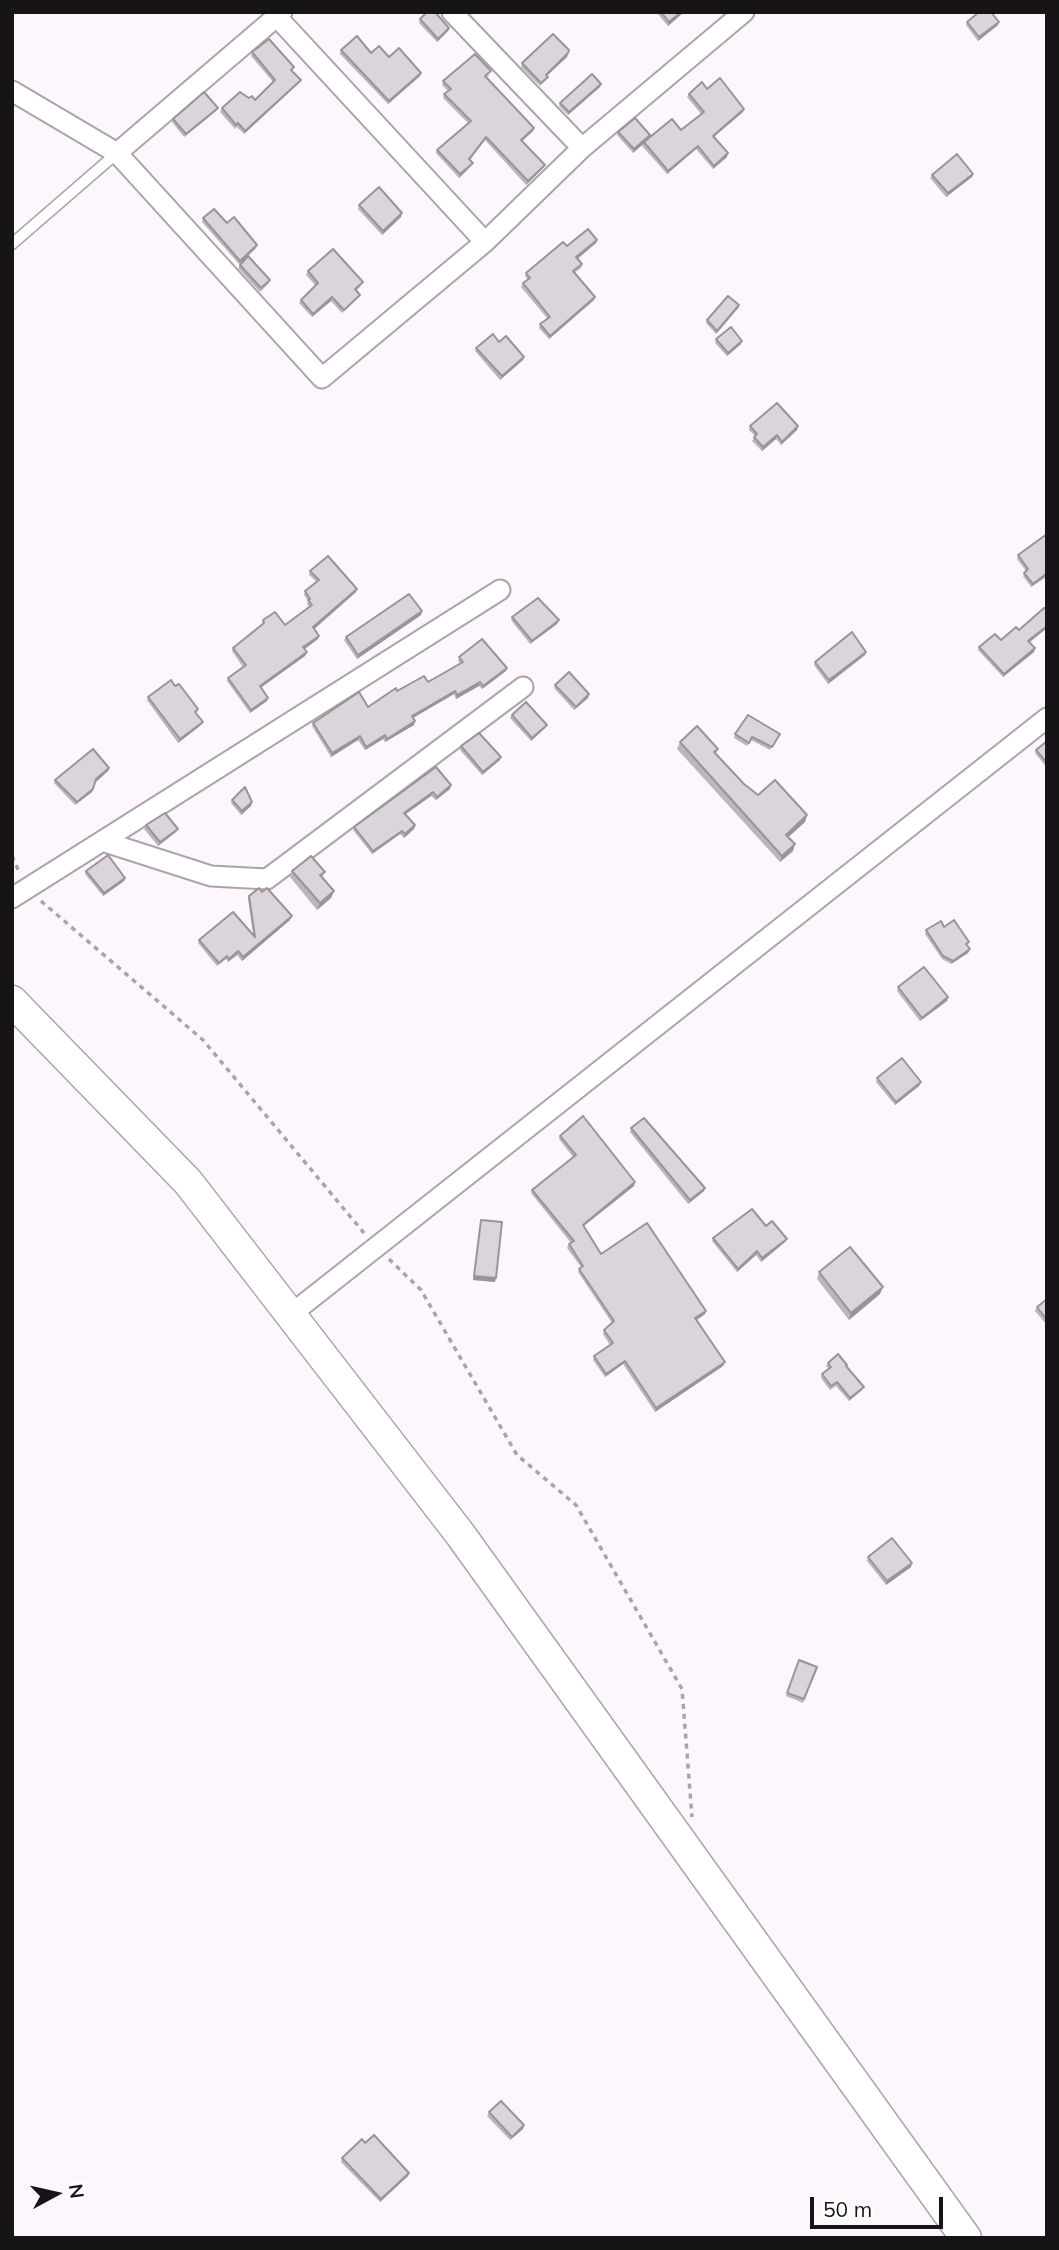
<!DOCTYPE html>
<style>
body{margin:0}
#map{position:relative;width:1059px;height:2250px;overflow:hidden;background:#fdf6fd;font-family:Mulish,sans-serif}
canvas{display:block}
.frame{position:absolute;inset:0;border:14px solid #161416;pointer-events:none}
.north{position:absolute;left:21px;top:2159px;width:70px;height:70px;-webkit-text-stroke:5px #fff;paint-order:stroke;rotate:82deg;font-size:19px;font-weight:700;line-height:28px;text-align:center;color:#161416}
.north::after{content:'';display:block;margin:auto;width:24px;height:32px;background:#161416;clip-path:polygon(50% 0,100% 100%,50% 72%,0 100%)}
.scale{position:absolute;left:810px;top:2197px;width:133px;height:32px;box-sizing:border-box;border:4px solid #161416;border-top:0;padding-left:9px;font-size:21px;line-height:24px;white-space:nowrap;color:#161416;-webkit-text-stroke:5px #fff;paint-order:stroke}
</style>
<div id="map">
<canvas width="1059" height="2250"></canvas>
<div class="frame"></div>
<div class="north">N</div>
<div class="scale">50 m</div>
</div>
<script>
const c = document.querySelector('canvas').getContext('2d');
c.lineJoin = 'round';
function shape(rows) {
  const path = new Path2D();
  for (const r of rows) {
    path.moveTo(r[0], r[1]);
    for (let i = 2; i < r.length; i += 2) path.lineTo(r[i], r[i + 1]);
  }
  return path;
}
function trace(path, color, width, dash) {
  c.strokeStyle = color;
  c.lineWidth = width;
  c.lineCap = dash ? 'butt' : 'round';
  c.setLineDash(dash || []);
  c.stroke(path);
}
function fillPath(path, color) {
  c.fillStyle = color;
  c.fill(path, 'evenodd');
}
const path = shape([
 [12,856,20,874],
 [41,901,203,1040,364,1233],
 [389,1259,421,1290,517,1455,576,1505,682,1689,692,1817]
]);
const lane = shape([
 [12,244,117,153]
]);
const street = shape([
 [452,12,582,148],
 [12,91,117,153,282,12],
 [117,153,322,378,485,242,277,17],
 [485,242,582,148,744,12],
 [105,842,211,876,267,879,523,687],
 [12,898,500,590],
 [290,1315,1047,718]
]);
const primary = shape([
 [12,1001,188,1182,460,1534,966,2238]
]);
const wall = shape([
 [656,12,684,12,668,26],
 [420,19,449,28,448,31,437,42,419,23],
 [967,22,998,25,978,41,966,25],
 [341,50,371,53,389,57,421,73,420,76,388,104,340,54],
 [252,52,292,71,301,80,299,83,244,134,237,127,235,129,220,112,222,108,249,98,255,100,273,82,251,56],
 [568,53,567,57,547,76,546,80,540,86,521,67,522,63],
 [490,75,487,77,533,131,522,141,543,168,526,185,485,140,470,160,471,166,459,178,436,153,437,150,468,123,443,98,444,94,448,91,442,85,443,81],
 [601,84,600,87,568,115,559,106,560,103],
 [707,89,744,109,743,112,714,137,727,157,713,169,696,149,667,174,642,146,643,144,633,153,617,135,618,132,650,135,649,137,681,130,701,114,687,97,689,94],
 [216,111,184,137,172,122,173,119],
 [973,174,972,177,946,197,930,178,932,175],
 [359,205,401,217,382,235,358,209],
 [203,218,257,245,256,248,239,264,202,222],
 [597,240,596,243,577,259,582,264,581,268,574,273,595,297,594,300,549,339,539,328,540,324,547,318,521,287,523,283,528,280,525,276,526,273,567,246],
 [240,265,269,283,260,292,238,268],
 [308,271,361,286,356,291,358,298,342,313,331,301,312,317,299,303,301,300,316,286,306,275],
 [739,305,738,308,716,334,706,323,707,320],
 [716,339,741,344,727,356,715,343],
 [499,342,524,357,523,360,500,380,475,351,476,348],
 [750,426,798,426,797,430,781,445,776,439,762,451,752,441,755,436,749,430],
 [1018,555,1047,576,1031,587,1023,576,1026,571,1017,559],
 [310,571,357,589,356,592,314,629,318,639,304,649,307,652,305,656,261,687,267,701,250,713,227,681,228,678,243,667,232,651,233,648,262,625,263,620,285,625,309,607,307,604,308,601,304,595,305,591,317,582,309,575],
 [422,611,421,615,357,659,344,640,346,637],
 [512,617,559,620,557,624,530,644,511,620],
 [1047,628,1030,642,1034,652,1003,677,978,650,979,647,1001,640,1019,630],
 [865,655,828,684,814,665,815,662],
 [459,657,506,671,482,689,479,686,456,699,454,694,413,718,414,725,385,742,383,739,365,750,358,740,331,757,312,726,313,723,368,707,397,691,428,682,460,663,458,661],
 [555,685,589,694,588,698,574,710,554,688],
 [148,697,196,713,201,725,178,743,147,700],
 [512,715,545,728,531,741,510,718],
 [735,734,778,737,770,750,751,740,747,746,734,738],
 [1047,741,1047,768,1035,753,1036,750],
 [680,742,718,749,716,754,744,784,758,795,807,815,805,822,788,837,793,851,780,862,677,749],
 [461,746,500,760,482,775,460,750],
 [436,767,451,785,450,789,436,800,431,796,406,814,415,825,414,829,404,838,400,834,372,854,353,830,354,827],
 [109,768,108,771,95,782,92,792,75,805,54,783,55,780],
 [232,800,252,802,251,806,241,815,231,803],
 [146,825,176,832,158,846,144,829],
 [86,871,125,878,124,881,103,896,85,874],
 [292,871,325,872,322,878,334,891,331,898,317,910,290,877],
 [249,896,290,920,242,961,237,955,228,962,226,959,217,966,198,943,199,940,253,934,248,899],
 [944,927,968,945,970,949,968,953,951,964,942,959,925,934,926,930],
 [898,987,948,997,947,1001,920,1021,897,991],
 [877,1078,921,1082,919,1086,895,1105,876,1082],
 [631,1128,704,1191,688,1204,630,1132],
 [560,1136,634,1186,584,1226,601,1254,706,1311,705,1314,696,1320,725,1362,723,1366,655,1412,623,1364,605,1377,593,1360,594,1356,610,1345,603,1334,604,1330,612,1323,578,1272,581,1267,567,1248,569,1244,571,1243,531,1193,532,1190,573,1157,559,1139],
 [481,1220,495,1282,473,1280],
 [766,1226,785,1242,761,1262,756,1255,737,1272,712,1241,713,1238],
 [819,1272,880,1294,849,1320,817,1279],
 [1047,1299,1047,1325,1035,1311,1037,1307],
 [828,1363,847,1367,862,1390,849,1401,836,1386,830,1390,821,1378,822,1374,829,1369,826,1366],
 [868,1557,911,1567,886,1585,867,1561],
 [799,1660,817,1667,803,1703,786,1696],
 [489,2112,524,2125,523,2129,510,2140,487,2116],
 [365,2143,409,2173,408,2176,380,2202,341,2162,342,2158]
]);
const shadedWall = shape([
 [681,12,684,12,668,26,669,22],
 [999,22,998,25,978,41,979,37],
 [449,28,448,31,437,42,438,39],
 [568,53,567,57,544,78,546,75],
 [421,73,420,76,388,104,389,101],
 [301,80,299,83,244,134,245,131],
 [601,84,600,87,568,115,569,112],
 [218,108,216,111,184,137,186,134],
 [744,109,743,112,711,139,713,136],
 [534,128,533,131,520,143,521,140],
 [650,135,649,139,633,153,634,149],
 [486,137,485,140,468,162,469,159],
 [698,146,696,149,667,174,668,171],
 [728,153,727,157,713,169,714,166],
 [473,163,471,166,459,178,460,174],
 [545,165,543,168,526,185,528,181],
 [973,174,972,177,946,197,948,193],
 [402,213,401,217,382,235,383,231],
 [597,240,596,243,575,261,576,257],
 [257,245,256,248,239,264,240,261],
 [332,297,331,301,312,317,313,314],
 [595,297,594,300,549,339,550,336],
 [739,305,738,308,716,334,717,331],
 [742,341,741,344,727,356,728,353],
 [524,357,523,360,500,380,502,376],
 [798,426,797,430,781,445,782,442],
 [777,435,776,439,762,451,763,447],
 [1047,573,1047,576,1031,587,1033,584],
 [357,589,356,592,312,631,313,627],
 [422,611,421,615,357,659,358,655],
 [559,620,557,624,530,644,532,641],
 [1047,626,1047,628,1027,644,1028,641],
 [319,636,318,639,302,651,303,647],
 [1035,648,1034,652,1003,677,1004,674],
 [307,652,305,656,259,689,260,686],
 [866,652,865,655,828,684,829,680],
 [507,668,506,671,482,689,483,686],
 [480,682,479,686,456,699,457,695],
 [455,691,454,694,411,719,412,716],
 [589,694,588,698,574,710,576,707],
 [268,698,267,701,250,713,251,710],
 [415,721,414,725,385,742,387,739],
 [203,722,201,725,178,743,180,739],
 [547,725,545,728,531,741,532,738],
 [385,735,383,739,365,750,366,747],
 [360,736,358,740,331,757,332,753],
 [501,757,500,760,482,775,483,772],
 [109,768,108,771,95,783,96,779],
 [451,785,450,789,436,800,437,797],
 [93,789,92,792,75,805,77,802],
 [433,792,431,796,403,816,404,813],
 [252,802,251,806,241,815,242,811],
 [807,815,805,822,783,842,786,835],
 [415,825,414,829,404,838,405,834],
 [178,829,176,832,158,846,160,842],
 [402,831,400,834,372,854,373,851],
 [795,844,793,851,780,862,782,856],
 [125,878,124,881,103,896,104,893],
 [334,891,331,898,317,910,320,903],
 [292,916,290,920,242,961,243,957],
 [970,949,968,953,951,964,953,961],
 [238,951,237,955,228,962,229,959],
 [948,997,947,1001,920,1021,922,1018],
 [921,1082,919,1086,895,1105,896,1102],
 [635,1182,634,1186,581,1228,583,1225],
 [705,1188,704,1191,688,1204,690,1200],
 [787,1239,785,1242,761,1262,762,1258],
 [757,1251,756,1255,737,1272,738,1269],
 [474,1276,496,1278,495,1282,473,1280],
 [883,1287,880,1294,849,1320,851,1313],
 [706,1311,705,1314,694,1322,695,1318],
 [625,1361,623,1364,605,1377,606,1374],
 [725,1362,723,1366,655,1412,656,1408],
 [864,1387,862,1390,849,1401,850,1398],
 [912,1563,911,1567,886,1585,887,1581],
 [524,2125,523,2129,510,2140,512,2137],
 [409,2173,408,2176,380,2202,381,2199]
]);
const building = shape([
 [427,12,435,12,449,28,438,39,420,19,427,12],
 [661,12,681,12,669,22,661,12],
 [979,12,991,12,999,22,979,37,967,22,979,12],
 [553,34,569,50,568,53,546,75,548,77,541,83,522,63,553,34],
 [357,36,371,53,379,46,389,57,399,48,421,73,389,101,341,50,357,36],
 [269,39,294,67,291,70,301,80,245,131,238,123,236,125,222,108,240,92,249,98,252,96,255,100,275,80,252,52,269,39],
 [475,54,491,71,485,76,534,128,521,140,545,165,528,181,486,137,469,159,473,163,460,174,437,150,471,121,444,94,451,89,443,81,475,54],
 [592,74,601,84,569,112,560,103,592,74],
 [720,78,744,109,713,136,728,153,714,166,698,146,668,171,644,142,672,119,681,130,704,112,689,94,702,82,707,89,720,78],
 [204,92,218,108,186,134,173,119,204,92],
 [635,118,650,135,634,149,618,132,635,118],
 [957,154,973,174,948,193,932,175,957,154],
 [379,187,402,213,383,231,359,205,379,187],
 [214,209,227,223,234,217,257,245,240,261,203,218,214,209],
 [588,229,597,240,576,257,582,264,573,271,595,297,550,336,540,324,550,317,523,283,530,278,526,273,563,242,567,246,588,229],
 [333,249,363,282,355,289,360,295,344,310,332,297,313,314,301,300,318,283,308,271,333,249],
 [248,256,270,280,261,288,240,265,248,256],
 [728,296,739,305,717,331,707,320,728,296],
 [731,327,742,341,728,353,716,339,731,327],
 [493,334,499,342,506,336,524,357,502,376,476,348,493,334],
 [777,403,798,426,782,442,777,435,763,447,754,437,757,434,750,426,777,403],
 [1047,534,1047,573,1033,584,1024,573,1028,569,1018,555,1047,534],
 [328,556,357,589,313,627,319,636,303,647,307,652,260,686,268,698,251,710,228,678,246,665,233,648,264,623,263,620,275,612,285,625,312,605,308,600,310,599,305,591,319,580,310,571,328,556],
 [409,594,422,611,358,655,346,637,409,594],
 [538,598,559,620,532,641,512,617,538,598],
 [1044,608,1047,611,1047,626,1028,641,1035,648,1004,674,979,647,995,634,1001,640,1016,627,1019,630,1044,608],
 [852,632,866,652,829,680,815,662,852,632],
 [482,639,507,668,483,686,480,682,457,695,455,691,412,716,415,721,387,739,385,735,366,747,360,736,332,753,313,723,359,692,368,707,396,688,397,691,424,676,428,682,463,662,459,657,482,639],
 [569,672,589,694,576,707,555,685,569,672],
 [171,680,175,686,179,684,198,709,195,712,203,722,180,739,148,697,171,680],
 [526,702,547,725,532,738,512,715,526,702],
 [748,715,780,734,772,747,752,737,749,743,735,734,748,715],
 [697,726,718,749,714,752,744,784,758,795,775,780,807,815,786,835,795,844,782,856,680,742,697,726],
 [479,733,501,757,483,772,461,746,479,733],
 [1047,741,1047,763,1036,750,1047,741],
 [93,749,109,768,96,779,93,789,77,802,55,780,93,749],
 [436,767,451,785,437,797,433,792,404,813,415,825,405,834,402,831,373,851,354,827,436,767],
 [245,787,252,802,242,811,232,800,245,787],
 [165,813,178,829,160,842,146,825,165,813],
 [108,855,125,878,104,893,86,871,108,855],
 [311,856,325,872,320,875,334,891,320,903,292,871,311,856],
 [259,888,262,892,267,888,292,916,243,957,238,951,229,959,227,956,219,963,199,940,233,912,255,937,249,896,259,888],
 [954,920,969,942,966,944,970,949,953,961,943,956,926,930,941,921,944,927,954,920],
 [924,967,948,997,922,1018,898,987,924,967],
 [902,1058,921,1082,896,1102,877,1078,902,1058],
 [583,1116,635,1182,583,1225,601,1254,647,1223,706,1311,695,1318,725,1362,656,1408,625,1361,606,1374,594,1356,613,1343,604,1330,614,1321,579,1269,583,1266,569,1244,574,1241,532,1190,576,1155,560,1136,583,1116],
 [644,1118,705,1188,690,1200,631,1128,644,1118],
 [752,1209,766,1226,772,1221,787,1239,762,1258,757,1251,738,1269,713,1238,752,1209],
 [481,1220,502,1222,496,1278,474,1276,481,1220],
 [850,1247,883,1287,851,1313,819,1272,850,1247],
 [1047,1299,1047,1320,1037,1307,1047,1299],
 [838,1354,847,1365,846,1366,864,1387,850,1398,837,1382,831,1386,822,1374,831,1367,828,1363,838,1354],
 [892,1538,912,1563,887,1581,868,1557,892,1538],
 [799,1660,817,1667,804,1699,787,1693,799,1660],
 [501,2101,524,2125,512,2137,489,2112,501,2101],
 [374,2135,409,2173,381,2199,342,2158,362,2139,365,2143,374,2135]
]);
trace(lane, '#aba4ab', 13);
trace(street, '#aba4ab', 23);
trace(primary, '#aba4ab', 33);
trace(path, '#aaa4aa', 3.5, [5, 5]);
trace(lane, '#fff', 10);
trace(street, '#fff', 19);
trace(primary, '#fff', 30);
fillPath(wall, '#bcb6bc');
fillPath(shadedWall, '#999499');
fillPath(building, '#dbd4db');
trace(building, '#999499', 2);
</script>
